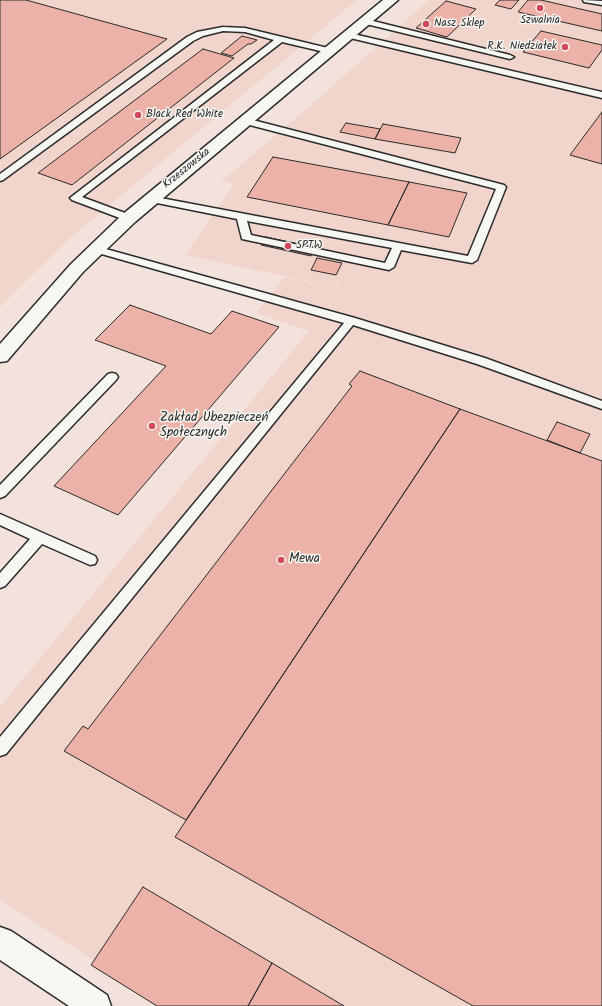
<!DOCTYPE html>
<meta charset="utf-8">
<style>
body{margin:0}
canvas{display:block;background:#f3e2dc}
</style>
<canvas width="602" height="1006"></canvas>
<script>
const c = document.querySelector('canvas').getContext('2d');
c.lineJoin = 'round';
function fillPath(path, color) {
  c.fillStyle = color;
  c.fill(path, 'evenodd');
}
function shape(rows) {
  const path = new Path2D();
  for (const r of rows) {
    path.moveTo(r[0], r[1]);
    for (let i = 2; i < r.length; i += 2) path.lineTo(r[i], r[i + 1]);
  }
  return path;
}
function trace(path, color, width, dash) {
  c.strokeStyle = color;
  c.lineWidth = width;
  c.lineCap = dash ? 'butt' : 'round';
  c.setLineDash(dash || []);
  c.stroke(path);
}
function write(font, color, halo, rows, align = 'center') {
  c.font = font + ' Kalam,sans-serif';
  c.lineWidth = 3;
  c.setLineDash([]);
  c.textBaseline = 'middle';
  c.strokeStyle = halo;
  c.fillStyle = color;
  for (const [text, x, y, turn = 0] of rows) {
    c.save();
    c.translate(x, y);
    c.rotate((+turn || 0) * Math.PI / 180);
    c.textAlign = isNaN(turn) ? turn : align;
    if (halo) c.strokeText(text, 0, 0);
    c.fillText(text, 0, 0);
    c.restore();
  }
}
const built = shape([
 [0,0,357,0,71,237,0,307],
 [429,0,602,0,602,1006,165,1006,0,900,0,707,309,331,257,313,284,277,445,310,185,255,234,184,222,181,310,106]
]);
const building = shape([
 [0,0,26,0,167,39,0,159,0,0],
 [500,0,519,0,511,9,495,5,500,0],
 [528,0,541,0,602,14,602,31,518,12,528,0],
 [446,1,476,9,447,37,416,28,446,1],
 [541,31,602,45,602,50,589,68,523,52,541,31],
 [242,36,257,40,251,44,248,44,232,56,221,53,242,36],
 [203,49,234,58,72,185,38,173,203,49],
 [602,112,602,164,570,155,602,112],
 [346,123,380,129,375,139,340,132,346,123],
 [383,124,461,138,455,153,375,139,383,124],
 [273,157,409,182,388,225,247,197,273,157],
 [409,182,467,193,449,237,388,225,409,182],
 [266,237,316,248,311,256,261,245,266,237],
 [317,258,342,263,336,275,311,270,317,258],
 [130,305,211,334,232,311,279,327,118,515,54,486,166,366,95,340,130,305],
 [360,371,460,409,186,820,64,751,83,726,88,729,352,386,349,384,360,371],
 [460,409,602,461,602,1006,473,1006,175,837,460,409],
 [557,422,590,434,580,453,547,440,557,422],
 [143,887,272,963,248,1006,157,1006,91,965,143,887],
 [272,963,344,1006,248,1006,272,963]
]);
const service = shape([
 [583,0,602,1,602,5,584,2,583,0],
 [362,19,365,19,510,55,514,57,510,59,362,23,362,19],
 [223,27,245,28,332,49,333,51,329,53,282,42,82,197,133,216,134,218,133,220,125,220,72,200,70,198,274,40,245,32,223,31,203,36,193,41,3,180,0,181,0,174,187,37,197,32,223,27],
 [346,33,349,33,602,92,602,98,346,37,346,33],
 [245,118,504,185,506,187,477,260,472,263,401,250,394,267,389,270,242,239,237,219,147,201,145,199,147,197,150,196,468,256,496,189,242,123,241,121,245,118],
 [247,221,392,248,385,263,251,235,247,221],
 [95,246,355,318,485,358,602,401,602,409,477,364,353,325,6,754,0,756,0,737,344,323,91,251,90,249,95,246],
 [112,373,116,374,118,377,116,380,5,496,0,498,0,485,108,374,112,373],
 [0,514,95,556,97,560,95,564,90,565,42,544,5,586,0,588,0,573,30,539,0,525,0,514]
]);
const minor = shape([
 [0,927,11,931,107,995,111,1006,69,1006,0,960,0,927]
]);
const secondary = shape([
 [383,0,398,0,135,222,83,272,7,361,0,362,0,344,71,264,123,214,383,0]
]);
const markers = [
 [540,8,4,"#d1495b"],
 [426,24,4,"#d1495b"],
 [565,47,4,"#d1495b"],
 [138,115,4,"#d1495b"],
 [288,246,4,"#d1495b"],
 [152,426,4,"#d1495b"],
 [281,560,4,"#d1495b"]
];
const farPoinames = [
 ["Szwalnia",540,21,"center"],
 ["Nasz Sklep",434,24],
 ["R.K. Niedziałek",557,47,"right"],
 ["Black Red White",146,115],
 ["SPTW",296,246]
];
const farStreetnames = [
 ["Krzeszowska",187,169,-39]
];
const poiNames = [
 ["Zakład Ubezpieczeń",160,419],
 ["Społecznych",160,434],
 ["Mewa",289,560]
];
fillPath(built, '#f1d4cc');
fillPath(building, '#ecb2a8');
trace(building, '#2b2b2b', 1);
trace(service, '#2b2b2b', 3);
trace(minor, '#2b2b2b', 3);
trace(secondary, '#2b2b2b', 3);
fillPath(service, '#f6f6f2');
fillPath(minor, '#f6f6f2');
fillPath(secondary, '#f6f6f2');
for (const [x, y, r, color] of markers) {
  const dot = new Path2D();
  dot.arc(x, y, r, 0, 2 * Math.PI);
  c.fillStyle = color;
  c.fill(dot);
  trace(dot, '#f6f6f2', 1.5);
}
write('11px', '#2b2b2b', '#f6f6f2', farPoinames, 'left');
write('11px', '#2b2b2b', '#f6f6f2', farStreetnames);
write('13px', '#2b2b2b', '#f6f6f2', poiNames, 'left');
</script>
